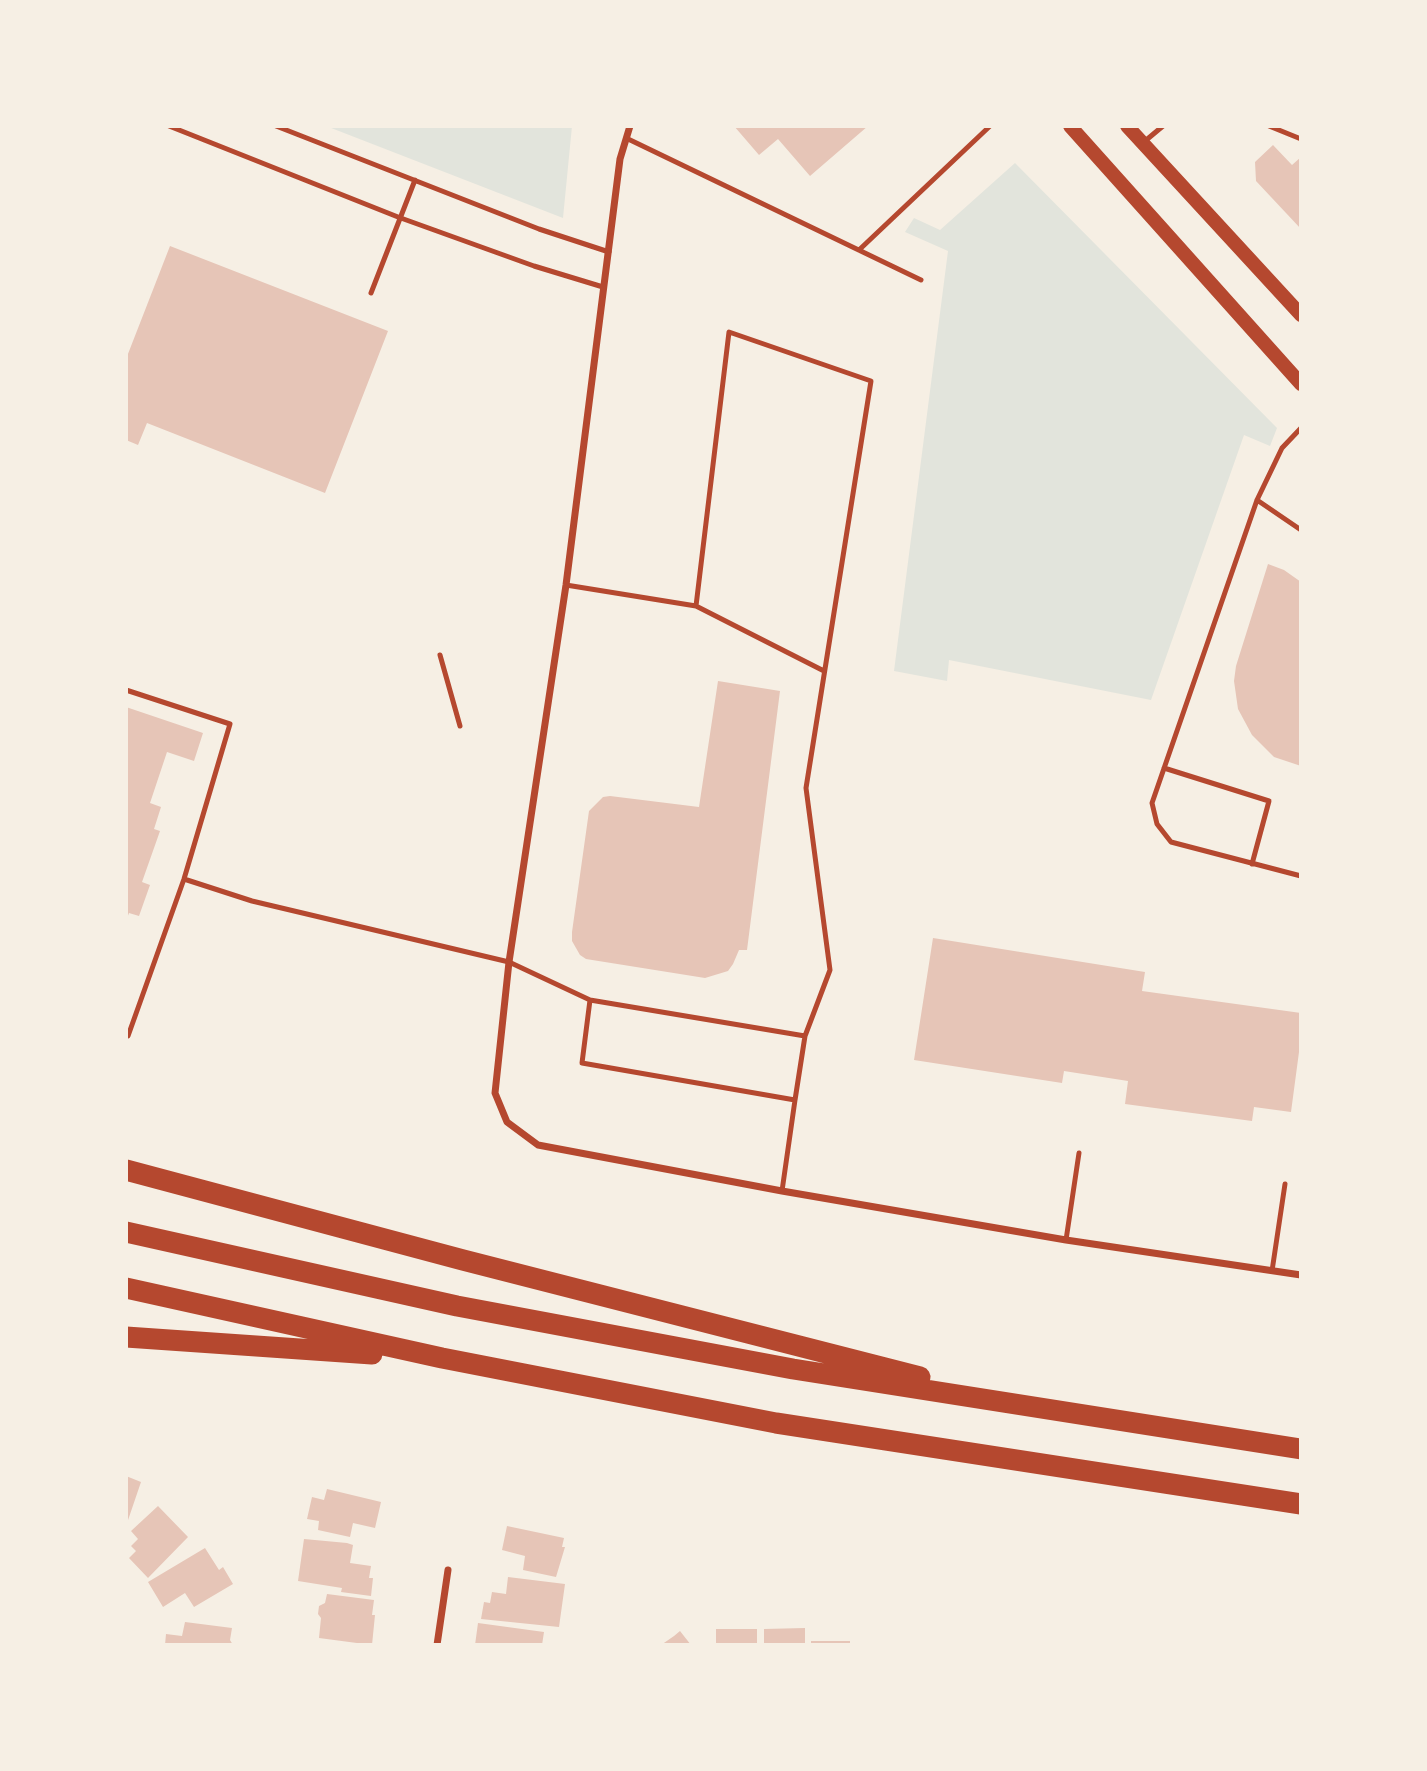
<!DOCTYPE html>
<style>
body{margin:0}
#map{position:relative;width:1427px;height:1771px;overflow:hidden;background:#f6efe4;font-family:"Open Sans",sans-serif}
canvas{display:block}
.frame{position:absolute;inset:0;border:128px solid #f6efe4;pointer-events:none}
</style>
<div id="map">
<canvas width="1427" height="1771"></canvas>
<div class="frame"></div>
</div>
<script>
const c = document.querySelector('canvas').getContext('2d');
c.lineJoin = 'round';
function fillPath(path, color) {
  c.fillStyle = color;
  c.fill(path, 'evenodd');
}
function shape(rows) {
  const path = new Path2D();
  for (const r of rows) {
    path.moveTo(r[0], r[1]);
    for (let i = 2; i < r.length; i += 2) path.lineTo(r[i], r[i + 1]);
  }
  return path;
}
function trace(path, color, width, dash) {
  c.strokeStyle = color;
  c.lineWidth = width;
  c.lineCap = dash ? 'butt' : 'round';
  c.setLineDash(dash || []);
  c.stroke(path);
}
const green = shape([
 [326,126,572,126,563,218],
 [1015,163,1277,428,1270,446,1244,435,1151,700,949,660,947,681,894,671,948,251,905,232,914,218,940,230]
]);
const building = shape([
 [734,126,868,126,810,176,778,139,759,155],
 [1273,145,1292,165,1301,157,1301,229,1256,181,1255,162],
 [170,246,388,331,325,493,147,423,138,445,126,440,126,359],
 [1268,564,1284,570,1301,582,1301,766,1274,757,1252,735,1238,709,1234,681,1236,666],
 [718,681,780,691,747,950,739,950,733,964,728,971,705,978,586,959,580,955,572,941,572,932,589,811,603,797,610,796,699,807],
 [126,707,203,733,194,761,167,752,150,803,161,807,154,829,160,831,142,882,150,885,139,916,129,913,126,921],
 [933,938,1145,972,1142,991,1301,1013,1301,1037,1291,1112,1254,1107,1252,1121,1125,1104,1128,1081,1064,1071,1062,1083,914,1060],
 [126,1476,141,1482,126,1526],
 [327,1489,381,1502,375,1528,353,1523,350,1537,318,1530,319,1521,307,1519,312,1497,324,1500],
 [158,1506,188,1537,148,1578,129,1558,136,1551,131,1546,138,1539,131,1531],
 [507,1526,564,1538,562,1547,565,1547,556,1577,523,1570,525,1556,502,1550],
 [304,1539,347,1543,353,1545,350,1563,371,1566,369,1578,373,1578,371,1596,341,1592,342,1588,298,1581],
 [205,1548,219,1570,223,1567,233,1584,194,1607,185,1593,163,1607,148,1582],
 [508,1577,565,1584,559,1627,481,1619,484,1602,490,1603,492,1592,506,1594],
 [327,1594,374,1600,372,1615,375,1615,372,1645,319,1638,321,1618,318,1614,319,1606,325,1603],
 [185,1622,232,1628,230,1640,233,1645,165,1645,166,1634,182,1636],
 [478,1623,544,1632,542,1645,475,1645],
 [805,1628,805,1645,764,1645,764,1629],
 [716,1629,757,1629,757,1645,716,1645],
 [680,1631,691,1645,661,1645,674,1636],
 [811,1641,850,1641,850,1645,811,1645]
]);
const service = shape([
 [169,126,398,217,534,266,603,287],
 [276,126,539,229,609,252],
 [1269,126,1301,139],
 [626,138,921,280],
 [1145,141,1163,126],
 [859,250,990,126],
 [371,293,415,180],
 [1301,428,1282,448,1257,500,1152,803,1157,824,1171,842,1301,876],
 [1257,500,1301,530],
 [566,585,696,606],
 [440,655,460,726],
 [126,690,230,724,184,879,128,1036,126,1035],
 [1164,768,1269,801,1252,864],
 [184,879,252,901,509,962,590,1000,582,1063,795,1100,782,1191],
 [590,1000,805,1036,795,1100],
 [805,1036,830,970,806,788,871,381,729,332,696,606,824,671],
 [1066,1240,1079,1153],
 [1272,1271,1285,1184]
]);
const minor = shape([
 [630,126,620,159,566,585,509,962,495,1093,507,1122,538,1145,782,1191,1066,1240,1301,1275],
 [437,1645,448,1570]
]);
const secondary = shape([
 [1070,126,1301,384],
 [1127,126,1301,315]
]);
const motorway = shape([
 [126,1170,463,1260,920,1377],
 [126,1232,457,1306,793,1369,1301,1449],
 [126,1288,442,1358,776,1423,1301,1504],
 [126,1337,372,1354]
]);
fillPath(green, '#e2e4dc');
fillPath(building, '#e6c5b7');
trace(service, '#b5482f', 5);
trace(minor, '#b5482f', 7);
trace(secondary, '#b5482f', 14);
trace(motorway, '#b5482f', 21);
</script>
